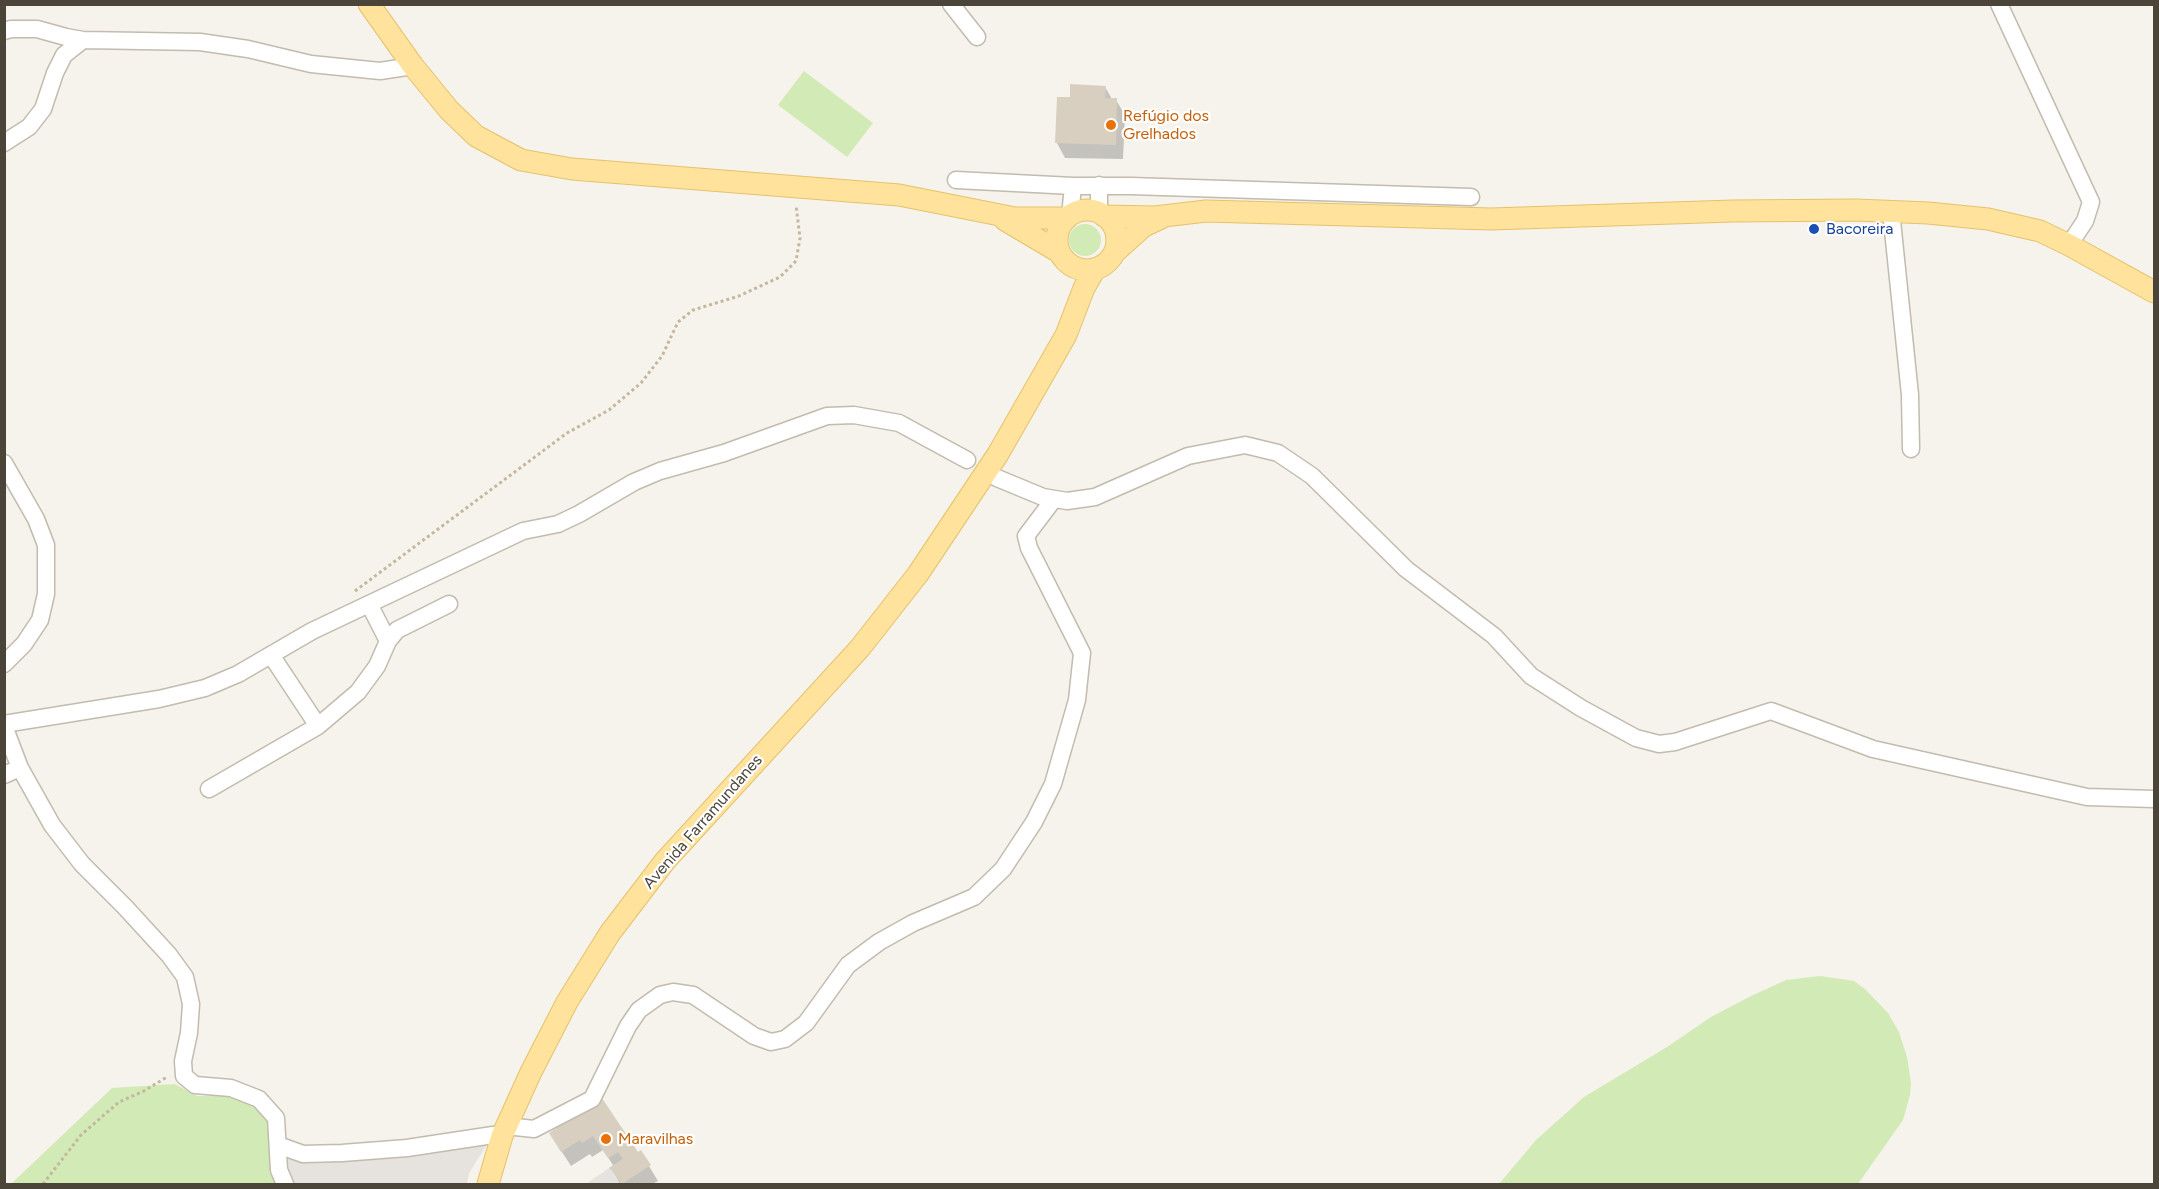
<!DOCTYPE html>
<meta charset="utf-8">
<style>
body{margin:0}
#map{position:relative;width:2159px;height:1189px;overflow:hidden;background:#f6f3ec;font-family:Figtree,sans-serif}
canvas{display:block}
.frame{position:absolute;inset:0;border:6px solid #4b4439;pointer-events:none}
</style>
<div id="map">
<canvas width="2159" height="1189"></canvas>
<div class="frame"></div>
</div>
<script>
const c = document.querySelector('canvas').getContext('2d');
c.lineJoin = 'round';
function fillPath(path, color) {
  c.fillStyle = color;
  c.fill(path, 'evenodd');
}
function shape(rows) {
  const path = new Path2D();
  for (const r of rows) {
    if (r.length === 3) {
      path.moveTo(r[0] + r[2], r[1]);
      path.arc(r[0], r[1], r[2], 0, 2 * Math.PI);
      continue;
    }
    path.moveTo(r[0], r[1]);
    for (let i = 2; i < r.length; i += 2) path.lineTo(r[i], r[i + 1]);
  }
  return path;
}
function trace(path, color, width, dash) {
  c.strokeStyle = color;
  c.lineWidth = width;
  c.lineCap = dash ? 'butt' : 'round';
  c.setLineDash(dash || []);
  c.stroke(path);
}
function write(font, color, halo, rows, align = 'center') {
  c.font = font + ' Figtree,sans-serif';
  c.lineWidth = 4.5;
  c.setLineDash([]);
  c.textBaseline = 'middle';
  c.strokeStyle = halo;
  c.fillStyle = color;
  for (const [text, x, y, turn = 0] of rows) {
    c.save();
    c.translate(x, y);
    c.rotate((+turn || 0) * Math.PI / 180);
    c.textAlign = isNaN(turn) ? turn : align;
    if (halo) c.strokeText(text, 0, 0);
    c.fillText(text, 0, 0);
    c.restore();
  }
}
const industrial = shape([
 [493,1135,469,1173,467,1184,292,1184,281,1148,302,1157]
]);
const green = shape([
 [804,71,873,123,847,157,778,105],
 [1085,240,16],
 [1820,976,1854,981,1865,989,1888,1013,1899,1032,1907,1057,1911,1083,1910,1095,1903,1120,1858,1184,1499,1184,1536,1140,1584,1097,1667,1047,1711,1017,1751,996,1786,980],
 [175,1084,197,1096,228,1096,250,1102,265,1115,273,1125,278,1184,11,1184,112,1088]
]);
const parking = shape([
 [609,1168,620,1184,586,1184]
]);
const shadow = shape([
 [1105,87,1112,99,1116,100,1125,115,1123,159,1065,158,1057,143,1071,98],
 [601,1100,637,1154,649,1166,658,1181,652,1184,620,1184,611,1168,613,1165,603,1150,592,1157,590,1154,571,1166,560,1149]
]);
const building = shape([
 [1070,84,1106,86,1105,98,1117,98,1116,145,1055,143,1057,97,1070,97],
 [602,1098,638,1152,641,1150,651,1165,622,1184,609,1168,623,1159,618,1152,608,1158,593,1136,582,1143,580,1140,561,1152,549,1133]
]);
const path = shape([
 [355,591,567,433,609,410,641,383,662,356,678,322,693,310,739,296,780,277,796,261,800,238,796,205],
 [43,1184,81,1135,119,1102,144,1091,167,1077]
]);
const minor = shape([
 [951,4,977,37],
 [1999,4,2091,202,2085,221,2069,245],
 [4,31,11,29,37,29,66,37,83,40,200,42,248,49,311,64,380,71,413,66],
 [4,143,29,127,43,109,55,73,64,55,83,40],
 [956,180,1073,186,1131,186,1471,197],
 [1891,211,1910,395,1911,449],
 [1099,213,1099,185],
 [1070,216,1073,186],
 [4,463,36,519,46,545,46,594,40,620,24,644,4,664],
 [997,478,1043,497,1067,501,1095,497,1188,456,1245,445,1278,453,1312,476,1406,569,1494,636,1531,676,1581,708,1636,738,1659,744,1675,742,1771,711,1873,749,2087,797,2154,799],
 [369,604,388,641],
 [271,655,318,726],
 [4,724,159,699,205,688,238,674,312,631,523,531,558,524,579,514,634,482,660,471,724,453,827,416,854,415,899,423,967,460],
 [4,726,20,768,52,825,82,864,125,907,169,955,185,977,191,1004,189,1033,183,1061,184,1076,195,1085,231,1088,259,1099,276,1118,279,1170,285,1184],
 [4,775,20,768],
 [209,789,318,726,358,692,377,666,388,641,397,630,449,604],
 [506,1126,534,1129,592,1099,628,1026,639,1010,660,995,673,992,693,995,754,1036,771,1042,785,1039,806,1023,848,965,879,942,913,923,974,897,1003,869,1034,822,1053,784,1077,700,1082,653,1029,548,1026,536,1054,499],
 [278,1145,303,1154,342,1153,407,1148,493,1135,502,1136]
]);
const major = shape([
 [369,4,413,66,449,110,476,136,521,160,572,169,899,195,1015,218,1067,218],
 [1087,240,30],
 [1104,216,1155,217,1206,211,1491,219,1733,211,1856,210,1928,213,1988,219,2040,231,2069,245,2154,292],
 [1005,220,1059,252],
 [1115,252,1144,226,1161,218],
 [488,1184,502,1136,531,1072,567,1002,610,933,665,861,860,648,918,574,998,454,1066,335,1084,288,1095,269]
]);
const markers = [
 [1111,125,6,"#e8710a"],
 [1814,229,6,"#1a4fb4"],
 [606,1139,6,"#e8710a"]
];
const foodNames = [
 ["Refúgio dos",1123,116],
 ["Grelhados",1123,134],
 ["Maravilhas",618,1139]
];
const transitNames = [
 ["Bacoreira",1826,229]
];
const streetNames = [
 ["Avenida Farramundanes",703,822,-49]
];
fillPath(industrial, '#e6e2dd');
fillPath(green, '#d2eab5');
fillPath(parking, '#e5e3e0');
fillPath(shadow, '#0003');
fillPath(building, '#d8cfc1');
trace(minor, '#c2bbae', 19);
trace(major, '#e6c16a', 23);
trace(path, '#c4b79f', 3, [3, 3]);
trace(minor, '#fff', 16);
trace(major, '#ffe39c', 21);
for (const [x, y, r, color] of markers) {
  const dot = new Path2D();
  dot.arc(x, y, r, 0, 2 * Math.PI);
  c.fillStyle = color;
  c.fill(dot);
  trace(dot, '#fff', 2);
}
write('16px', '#c56008', '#fff', foodNames, 'left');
write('16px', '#164399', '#fff', transitNames, 'left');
write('16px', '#4b4439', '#fff', streetNames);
</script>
